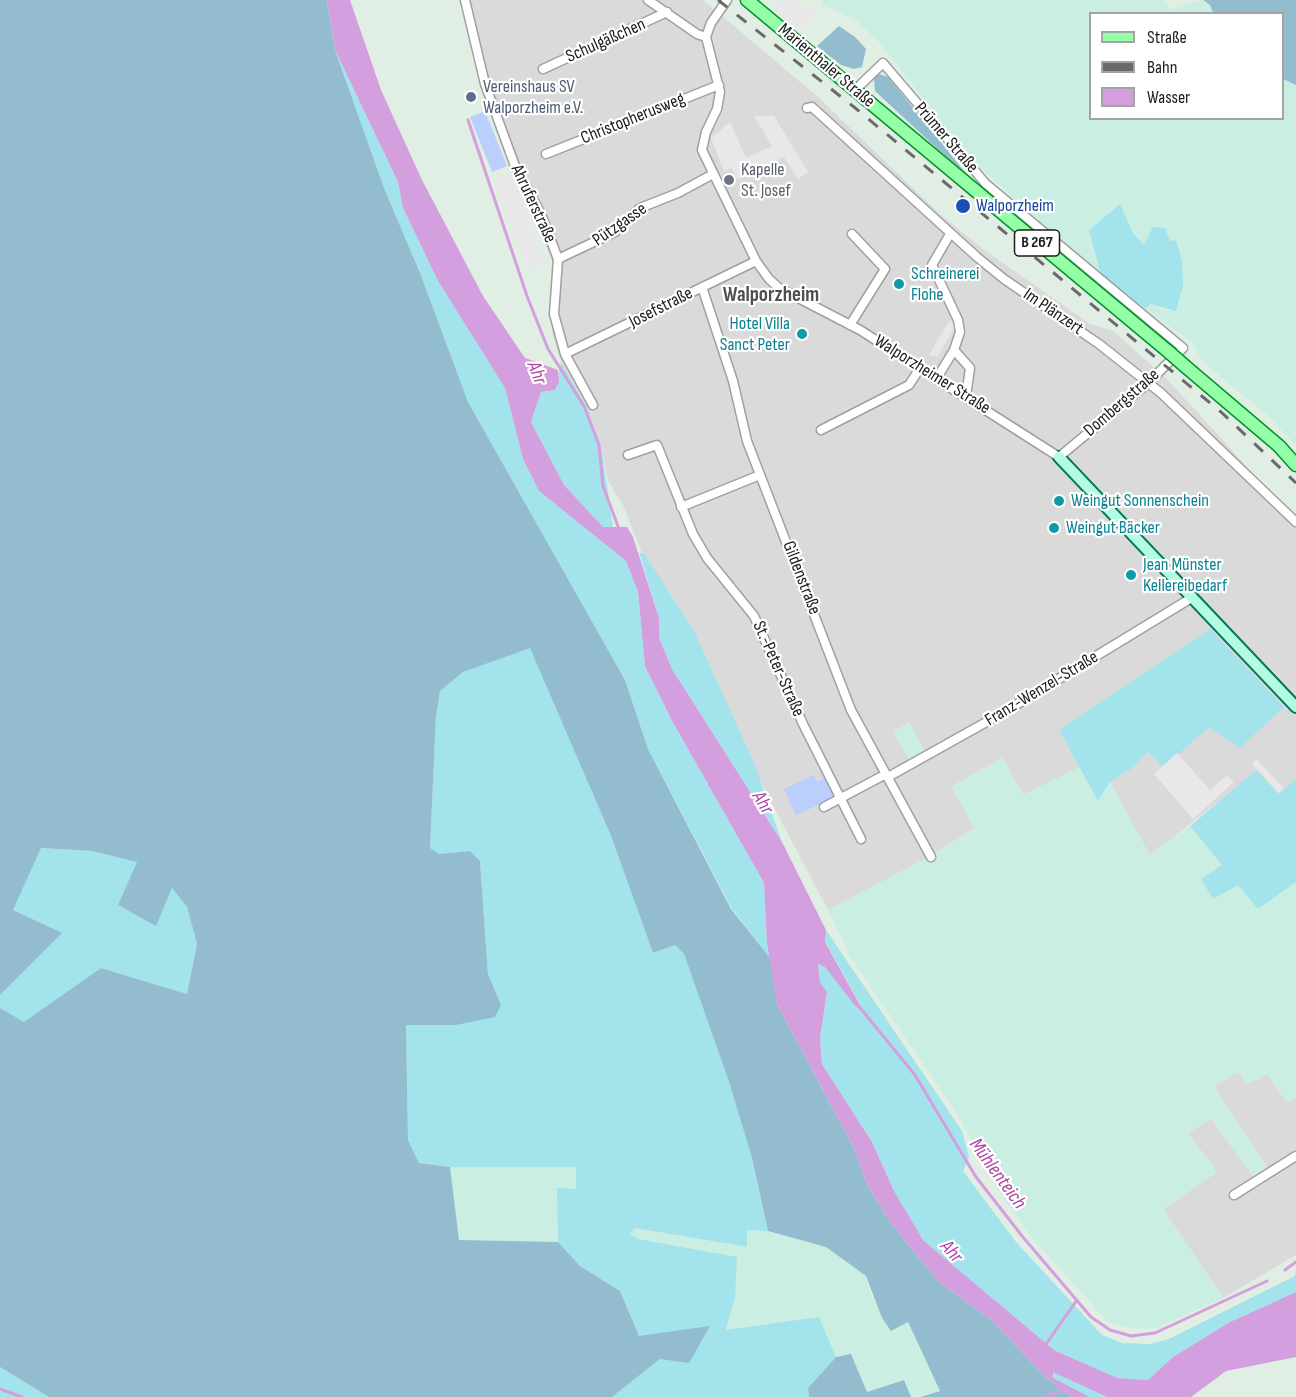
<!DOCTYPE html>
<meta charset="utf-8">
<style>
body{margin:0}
#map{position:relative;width:1296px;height:1397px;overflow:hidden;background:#e1eee4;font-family:"Sofia Sans Condensed",sans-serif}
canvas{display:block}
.legend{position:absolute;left:1089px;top:12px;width:195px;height:108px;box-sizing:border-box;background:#fff;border:2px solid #a4a4a4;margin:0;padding:8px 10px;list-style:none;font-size:18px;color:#1c1c1c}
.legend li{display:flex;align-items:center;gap:12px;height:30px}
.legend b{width:30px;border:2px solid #a4a4a4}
</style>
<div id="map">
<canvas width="1296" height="1397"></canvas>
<ul class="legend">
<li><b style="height:8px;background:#95ffa7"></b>Straße</li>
<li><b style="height:8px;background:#6a6a6a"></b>Bahn</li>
<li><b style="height:16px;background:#d49fde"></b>Wasser</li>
</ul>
</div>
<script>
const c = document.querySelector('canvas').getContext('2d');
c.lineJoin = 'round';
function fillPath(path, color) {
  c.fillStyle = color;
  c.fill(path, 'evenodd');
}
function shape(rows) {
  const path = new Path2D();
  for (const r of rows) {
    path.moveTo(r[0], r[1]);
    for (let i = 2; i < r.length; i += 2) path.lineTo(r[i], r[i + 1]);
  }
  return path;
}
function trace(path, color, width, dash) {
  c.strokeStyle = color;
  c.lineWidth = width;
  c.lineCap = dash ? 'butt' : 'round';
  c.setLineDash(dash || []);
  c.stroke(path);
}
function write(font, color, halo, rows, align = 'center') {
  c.font = font + ' "Sofia Sans Condensed",sans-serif';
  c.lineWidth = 4.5;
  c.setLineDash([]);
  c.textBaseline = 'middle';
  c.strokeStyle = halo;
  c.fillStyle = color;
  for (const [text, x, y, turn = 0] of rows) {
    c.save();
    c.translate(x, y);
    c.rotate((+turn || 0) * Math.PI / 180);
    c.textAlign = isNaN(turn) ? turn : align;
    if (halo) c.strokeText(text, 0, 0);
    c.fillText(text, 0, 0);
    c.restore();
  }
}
const residential = shape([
 [462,0,703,0,818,97,941,215,983,249,1090,324,1113,331,1168,380,1296,521,1296,778,1279,794,1256,771,1150,856,1110,782,1131,769,1148,752,1162,767,1209,726,1283,707,1059,730,1080,767,1023,795,1002,758,951,787,975,828,929,857,828,910,647,566,623,505,608,481,601,445,586,406,561,362,552,334,553,264,481,88],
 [1239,1071,1267,1074,1287,1102,1296,1098,1296,1255,1223,1298,1163,1209,1217,1172,1188,1133,1211,1118,1253,1177,1267,1167,1214,1086]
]);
const farmland = shape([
 [824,0,1163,0,1172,10,1201,0,1210,5,1213,13,1090,14,1090,118,1282,118,1283,79,1296,85,1296,445,1267,415,1204,363,1191,342,1146,309,1150,304,1164,310,1176,310,1183,286,1182,261,1176,240,1144,246,1133,233,1119,205,1089,230,1101,276,988,175,952,136,881,44,857,21,821,4],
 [909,722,925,751,909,760,893,732],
 [1003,758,1024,795,1080,767,1098,800,1110,782,1150,855,1190,826,1258,909,1296,882,1296,1098,1287,1103,1267,1074,1247,1085,1238,1072,1214,1086,1267,1167,1253,1177,1211,1118,1188,1134,1217,1172,1163,1209,1223,1298,1154,1329,1130,1328,1108,1322,1033,1239,1000,1194,959,1117,850,956,828,910,928,857,975,828,951,787],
 [450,1167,576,1167,576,1189,557,1189,558,1242,458,1240],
 [635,1228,746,1247,747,1230,768,1231,826,1247,866,1276,869,1290,891,1331,907,1322,940,1391,911,1397,904,1380,867,1392,851,1355,836,1357,819,1317,726,1331,735,1298,630,1234]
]);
const grass = shape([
 [335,50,398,182,403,208,438,281,505,388,523,459,539,491,626,561,638,592,645,666,671,719,764,883,767,943,771,959,732,909,648,749,625,680,468,402,420,273,384,188],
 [1120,204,1133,233,1144,245,1153,227,1165,228,1170,241,1176,240,1182,261,1183,286,1176,311,1150,304,1146,309,1101,276,1089,230],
 [561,362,586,406,601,445,613,527,603,527,564,485,531,422,541,392,556,390],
 [639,552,645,555,694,631,754,763,782,842,672,669,659,638,659,618],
 [1210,629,1284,707,1240,748,1209,727,1163,768,1148,752,1131,769,1110,782,1098,801,1059,730],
 [530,647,611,836,653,953,675,945,684,954,729,1082,752,1158,768,1231,747,1230,747,1247,635,1228,630,1234,638,1239,737,1257,735,1298,726,1330,819,1317,836,1357,808,1388,809,1397,612,1397,660,1359,639,1336,620,1291,580,1266,558,1242,557,1188,576,1189,576,1167,450,1167,419,1163,408,1140,406,1025,456,1025,501,1005,488,974,480,861,470,851,439,854,430,848,436,715,440,691,463,672],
 [1256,770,1279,794,1296,778,1296,882,1258,909,1238,885,1213,899,1201,879,1222,865,1190,826],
 [40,848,92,851,138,862,156,926,171,887,187,907,197,944,187,994,101,968,24,1023,0,1008,0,995,61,933,13,910],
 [826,930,962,1131,969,1157,963,1171,1016,1242,1102,1335,1122,1343,1150,1344,1169,1339,1295,1276,1296,1269,1296,1292,1230,1322,1173,1357,1148,1380,1117,1378,1054,1350,923,1240,893,1189,872,1142,822,1064,820,1038,827,992,820,982,818,964,825,966,856,1007,860,1004,825,941],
 [0,1367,49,1397,0,1397],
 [1053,1372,1057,1372,1107,1397,1090,1397,1052,1378]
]);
const forest = shape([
 [0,0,327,0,335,50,384,188,420,273,468,402,625,680,648,749,731,909,771,959,777,1004,855,1150,868,1187,893,1226,940,1283,988,1317,1046,1377,1071,1397,920,1397,940,1391,908,1322,891,1331,882,1318,866,1276,826,1247,768,1231,752,1158,729,1082,684,954,675,945,653,953,611,836,530,648,463,672,440,691,436,716,430,848,439,854,470,851,480,861,488,974,501,1005,495,1017,456,1025,406,1025,408,1140,419,1163,450,1167,459,1240,558,1242,580,1266,620,1291,639,1336,710,1326,689,1363,660,1359,612,1397,49,1397,0,1367,0,1008,24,1022,101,968,187,994,197,944,187,907,172,888,156,926,118,905,137,862,92,851,41,848,13,910,62,933,0,995],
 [1203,0,1296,0,1296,85,1283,79,1282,14,1213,13,1210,5],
 [839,26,855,37,866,49,862,67,854,69,841,65,817,46],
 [879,74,888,77,973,182,875,91,874,78],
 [851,1354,867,1392,904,1380,911,1397,809,1397,808,1388,836,1357]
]);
const park = shape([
 [485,111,507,166,492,172,470,117],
 [813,775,817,782,826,777,836,797,796,815,784,789]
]);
const parking = shape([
 [781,0,789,0,818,11,800,32,772,8],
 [754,116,774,116,808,172,798,179,784,157,737,179,731,168,724,171,711,138,730,122,746,158,772,146],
 [511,173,546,264,528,271,493,180],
 [949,321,957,323,938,356,929,355],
 [1177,753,1210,790,1227,775,1234,782,1193,819,1154,774],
 [1256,759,1284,788,1279,793,1252,764]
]);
const water = shape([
 [327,0,350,0,381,90,422,180,483,296,525,358,558,370,559,382,555,390,541,392,531,422,564,485,603,527,627,527,633,537,659,618,659,638,672,669,782,842,826,930,825,942,860,1005,856,1007,825,967,818,964,820,982,827,992,820,1038,822,1064,872,1142,893,1189,923,1240,1054,1350,1117,1378,1148,1380,1173,1357,1230,1322,1296,1292,1296,1357,1226,1371,1191,1397,1107,1397,1053,1372,1053,1378,1090,1397,1071,1397,1046,1377,988,1317,940,1283,893,1226,868,1187,855,1150,777,1004,767,943,764,883,671,719,645,666,638,592,626,561,539,491,523,459,505,388,438,281,403,208,398,182,335,50]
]);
const stream = shape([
 [468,120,527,296,548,349,584,406,599,445,603,486,619,529],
 [857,1004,915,1075,976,1177,1022,1236,1091,1317,1110,1330,1131,1336,1155,1333,1267,1281],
 [1285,1270,1296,1262],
 [1044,1347,1077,1300],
 [0,1389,22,1397],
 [1045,1397,1063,1390]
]);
const street = shape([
 [465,0,485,84,515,166,541,214,558,259,554,314,565,354,593,405],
 [648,0,697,34,706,37],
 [727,0,711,23,706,37,720,92,717,109,706,132,702,150,756,261,769,279,779,288,860,330,1059,457,1147,384,1183,348,986,184,883,63,855,90],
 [543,69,667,12],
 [807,108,812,107,977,257,1004,279,1099,344,1161,393,1296,522],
 [546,154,719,85],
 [558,259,615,232,640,208,678,193,713,174],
 [702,287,733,381,747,441,851,710,931,857],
 [850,325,885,269,852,234],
 [954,350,970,368,966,396],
 [565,354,756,261],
 [937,378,954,350,960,332,958,320,932,265,950,234],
 [821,430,909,385,920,368],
 [628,455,657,445,693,534,707,558,754,616,803,724,861,839],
 [681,507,760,475],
 [888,777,1006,711,1193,597],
 [824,807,886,774],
 [1234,1195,1296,1156]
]);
const secondary = shape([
 [1059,457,1296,707]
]);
const primary = shape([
 [747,0,1170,353],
 [1186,367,1279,446,1296,465]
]);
const rail = shape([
 [718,0,854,107,1221,412,1296,483]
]);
const primaryBridge = shape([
 [1170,353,1186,367]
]);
const markers = [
 [471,97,6,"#5c6f8a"],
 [729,180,6,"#6b7280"],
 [963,206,8,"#1a4fb4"],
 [899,284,6,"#0f9aa8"],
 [802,334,6,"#0f9aa8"],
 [1059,501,6,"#0f9aa8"],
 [1054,528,6,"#0f9aa8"],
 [1131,575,6,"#0f9aa8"]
];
const shields = [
 [1037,243,45]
];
const shieldNames = [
 ["B 267",1037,243]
];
const streetNames = [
 ["Schulgäßchen",606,41,-24],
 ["Marienthaler Straße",826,66,40],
 ["Christopherusweg",633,119,-22],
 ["Prümer Straße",946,138,49],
 ["Ahruferstraße",533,204,65],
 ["Pützgasse",620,225,-35],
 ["Josefstraße",661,308,-27],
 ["Im Plänzert",1053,312,34],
 ["Walporzheimer Straße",932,375,32],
 ["Dombergstraße",1122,403,-41],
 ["Gildenstraße",801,578,69],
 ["St.-Peter-Straße",778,669,66],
 ["Franz-Wenzel-Straße",1042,689,-31]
];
const serviceNames = [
 ["Vereinshaus SV",483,87],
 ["Walporzheim e.V.",483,108]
];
const worshipNames = [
 ["Kapelle",741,170],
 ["St. Josef",741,191]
];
const transitNames = [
 ["Walporzheim",976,206]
];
const cultureNames = [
 ["Schreinerei",911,274],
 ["Flohe",911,295],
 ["Hotel Villa",790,324,"right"],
 ["Sanct Peter",790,345,"right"],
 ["Weingut Sonnenschein",1071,501],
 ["Weingut Bäcker",1066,528],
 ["Jean Münster",1143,565],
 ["Kellereibedarf",1143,586]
];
const waterNames = [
 ["Ahr",536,373,69],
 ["Ahr",762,803,59],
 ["Mühlenteich",997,1174,54],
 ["Ahr",951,1252,49]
];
const quarterNames = [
 ["Walporzheim",771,296]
];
fillPath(residential, '#d9dad9');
fillPath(farmland, '#cbeee3');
fillPath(grass, '#a3e3eb');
fillPath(forest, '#93bdcf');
fillPath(park, '#bacffc');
fillPath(parking, '#e8e8e8');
fillPath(water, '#d49fde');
trace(stream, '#d49fde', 3);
trace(street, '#a0a0a0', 11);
trace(secondary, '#007654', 14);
trace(primary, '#009429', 15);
trace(street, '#fff', 8);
trace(secondary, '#b1fce2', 10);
trace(primary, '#95ffa7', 12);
trace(rail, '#6a6a6a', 3, [12, 12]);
trace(primaryBridge, '#009429', 15, []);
trace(primaryBridge, '#95ffa7', 12);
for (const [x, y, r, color] of markers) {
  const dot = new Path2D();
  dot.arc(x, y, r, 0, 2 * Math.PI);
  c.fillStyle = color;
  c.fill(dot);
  trace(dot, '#fff', 2);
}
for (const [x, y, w] of shields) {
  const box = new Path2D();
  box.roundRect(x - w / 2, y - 13, w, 26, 4.5);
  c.fillStyle = '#fff';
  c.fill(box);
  trace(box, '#1c1c1c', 1.5);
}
write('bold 16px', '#1c1c1c', null, shieldNames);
write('18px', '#1c1c1c', '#fff', streetNames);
write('18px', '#4e5e75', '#fff', serviceNames, 'left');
write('18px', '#5b616d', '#fff', worshipNames, 'left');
write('18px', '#164399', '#fff', transitNames, 'left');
write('18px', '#0d838f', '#fff', cultureNames, 'left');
write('italic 20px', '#af45a4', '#fff', waterNames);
write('bold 21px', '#4f4f4f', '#fff', quarterNames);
</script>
